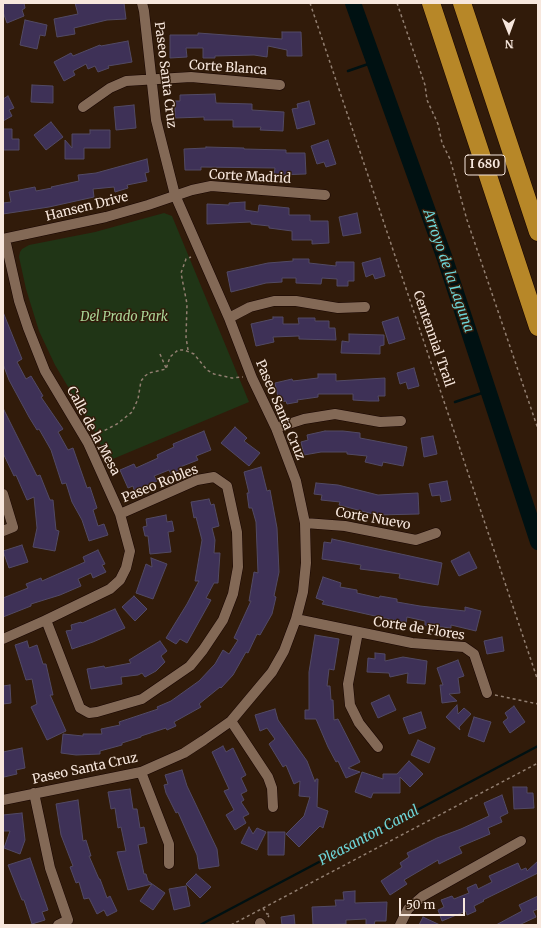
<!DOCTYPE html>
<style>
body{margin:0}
#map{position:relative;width:541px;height:928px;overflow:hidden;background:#311b0a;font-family:Merriweather,serif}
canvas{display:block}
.frame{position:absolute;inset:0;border:4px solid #f7e7dd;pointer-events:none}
.north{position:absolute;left:489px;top:12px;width:40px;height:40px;-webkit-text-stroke:3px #311b0a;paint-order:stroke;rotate:179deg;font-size:11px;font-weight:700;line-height:16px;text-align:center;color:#f7e7dd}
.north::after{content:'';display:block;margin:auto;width:14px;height:18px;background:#f7e7dd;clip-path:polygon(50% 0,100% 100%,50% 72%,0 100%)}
.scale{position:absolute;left:399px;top:898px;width:66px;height:18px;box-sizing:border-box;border:2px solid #f7e7dd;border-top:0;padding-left:5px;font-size:12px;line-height:14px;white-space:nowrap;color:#f7e7dd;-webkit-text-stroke:3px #311b0a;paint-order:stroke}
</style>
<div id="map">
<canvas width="541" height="928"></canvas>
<div class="frame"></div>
<div class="north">N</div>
<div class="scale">50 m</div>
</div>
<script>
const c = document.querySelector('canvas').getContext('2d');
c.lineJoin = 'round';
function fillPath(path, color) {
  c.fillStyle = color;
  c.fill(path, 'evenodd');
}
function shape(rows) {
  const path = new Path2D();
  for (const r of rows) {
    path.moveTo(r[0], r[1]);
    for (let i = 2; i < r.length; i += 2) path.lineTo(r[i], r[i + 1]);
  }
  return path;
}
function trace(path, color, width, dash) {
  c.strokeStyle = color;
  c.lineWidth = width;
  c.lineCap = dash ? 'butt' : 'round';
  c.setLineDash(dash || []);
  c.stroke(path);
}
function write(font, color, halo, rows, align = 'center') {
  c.font = font + ' Merriweather,serif';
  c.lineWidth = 3;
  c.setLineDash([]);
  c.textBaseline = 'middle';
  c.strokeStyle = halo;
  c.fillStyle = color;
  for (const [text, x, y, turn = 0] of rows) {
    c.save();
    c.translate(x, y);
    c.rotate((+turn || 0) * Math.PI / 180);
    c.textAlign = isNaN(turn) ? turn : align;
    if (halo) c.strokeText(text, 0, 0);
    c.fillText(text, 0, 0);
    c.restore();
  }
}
const green = shape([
 [164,213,172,216,249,402,108,461,95,432,55,365,39,331,26,289,19,257,20,252,22,249,29,245,95,232]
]);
const stream = shape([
 [348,71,374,62],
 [455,402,488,391],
 [200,925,538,746]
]);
const river = shape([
 [353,3,445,259,538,542]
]);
const building = shape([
 [6,3,24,3,25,8,22,10,24,16,7,23,3,12,3,4,6,3],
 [75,3,124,3,126,19,107,20,74,28,75,34,57,37,54,19,78,14,75,3],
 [25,20,47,25,45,36,40,35,37,49,20,45,25,20],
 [282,32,301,32,302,56,287,56,287,50,268,46,267,57,254,55,215,56,215,58,203,58,203,48,186,48,187,57,170,58,170,35,198,35,198,33,282,39,282,32],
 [128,41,132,62,108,66,109,68,98,72,95,66,88,69,86,64,73,71,75,75,64,81,54,62,71,53,73,56,100,45,101,46,128,41],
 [32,85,53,86,53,103,31,102,32,85],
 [215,94,216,103,252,104,252,110,284,112,283,131,260,130,261,127,233,127,233,120,204,120,204,117,175,118,175,101,180,101,180,95,215,94],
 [8,96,14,108,9,110,12,116,3,121,3,99,8,96],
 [309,101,315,124,297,129,292,109,298,108,297,104,309,101],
 [134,105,136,128,116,130,114,107,134,105],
 [51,122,63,137,46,150,34,135,51,122],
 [3,129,12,129,12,139,19,139,19,150,3,150,3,129],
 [90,130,110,130,110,148,84,148,84,159,65,159,65,140,72,148,72,134,90,134,90,130],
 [328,140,336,164,326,167,324,162,317,164,311,146,328,140],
 [206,147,244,148,244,149,286,150,286,153,305,153,306,174,274,175,275,168,201,167,201,170,185,170,184,149,206,148,206,147],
 [147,159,149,172,145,173,147,181,127,185,128,188,115,192,114,187,93,189,94,197,49,207,3,214,3,203,11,202,9,192,35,187,36,191,52,188,51,187,79,181,78,175,96,173,147,159],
 [245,202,245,210,258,212,259,205,289,208,289,215,310,215,310,221,328,221,329,243,312,244,312,240,292,240,292,231,269,228,269,226,251,224,251,222,207,224,207,204,229,205,229,203,245,202],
 [357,213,361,233,343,236,339,217,357,213],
 [380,258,385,276,375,279,373,274,366,277,362,263,380,258],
 [293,259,309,259,309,263,336,266,336,262,354,262,354,281,348,281,348,286,337,286,337,279,322,278,321,284,296,283,296,278,282,278,282,282,266,283,231,292,227,272,268,263,293,261,293,259],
 [3,312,22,359,17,362,26,379,31,376,43,396,41,397,63,429,58,432,68,450,73,448,87,488,90,487,97,508,93,510,98,526,104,524,108,535,89,541,82,520,72,502,66,483,62,484,51,450,39,429,37,430,29,417,9,380,3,364,3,312],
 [273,317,283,317,283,324,299,324,298,318,315,318,315,321,329,321,329,328,335,328,336,340,299,339,299,336,273,337,274,342,256,346,251,324,273,319,273,317],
 [398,317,405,339,389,344,382,322,398,317],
 [349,334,384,335,384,345,380,346,380,354,341,353,342,341,349,342,349,334],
 [414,368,419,386,408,389,406,382,400,384,397,373,414,368],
 [318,374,336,374,336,381,385,378,385,396,378,396,379,401,369,401,353,400,353,394,318,394,318,397,297,400,298,402,287,404,286,401,279,402,275,383,292,379,293,381,318,378,318,374],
 [3,408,37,476,40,475,50,500,53,500,56,530,59,531,55,551,33,547,37,528,34,497,27,500,16,475,14,476,3,453,3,408],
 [235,427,247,438,244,441,260,453,249,466,221,443,235,427],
 [204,431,211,450,196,456,198,460,180,467,181,469,171,474,169,470,154,476,157,481,146,486,134,490,133,486,128,488,120,470,134,464,136,468,158,458,157,455,174,447,173,444,204,431],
 [325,431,343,431,360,433,360,438,407,447,403,466,383,462,382,466,365,462,367,456,347,454,347,452,321,452,304,455,301,442,308,440,307,435,325,431],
 [433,436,437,454,424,457,421,438,433,436],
 [261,467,267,491,270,490,277,528,279,572,274,596,276,597,272,614,260,635,257,634,248,653,246,652,233,675,221,688,220,687,199,704,201,707,174,722,176,726,167,730,166,728,141,736,141,737,122,743,122,745,100,751,100,754,76,755,61,753,63,734,83,736,83,734,102,734,101,729,120,725,119,722,158,709,157,707,171,701,199,681,215,664,223,650,229,654,238,640,234,638,251,601,249,601,254,572,258,573,256,522,252,508,249,508,247,493,249,493,244,472,261,467],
 [447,481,451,500,441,502,440,495,432,496,429,484,447,481],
 [316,483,338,485,378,495,418,493,419,514,377,515,339,505,340,502,321,500,322,495,314,494,316,483],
 [209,499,211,505,214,504,219,526,212,528,215,540,214,553,220,553,218,583,214,583,206,598,211,600,187,643,180,639,176,644,166,638,187,604,199,581,195,581,202,540,196,517,194,518,191,502,209,499],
 [166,515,167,522,172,521,174,531,168,532,171,552,150,554,148,536,145,536,143,527,147,526,146,519,166,515],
 [332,539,442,563,438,585,399,578,400,574,360,569,361,565,322,559,324,542,331,543,332,539],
 [22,545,28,562,9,568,3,551,22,545],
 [98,550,105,564,102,565,106,572,93,578,91,573,78,579,81,586,60,595,31,604,31,606,3,617,3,598,28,588,26,584,41,578,42,581,85,562,83,557,98,550],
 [469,552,477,568,459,576,451,561,469,552],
 [151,558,167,564,153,599,136,593,146,564,152,567,151,558],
 [323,577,341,583,340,587,357,590,357,593,379,598,380,596,397,599,397,602,420,606,465,611,465,607,481,611,476,631,451,625,451,628,425,625,425,621,407,617,406,623,322,604,324,601,316,598,323,577],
 [134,596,147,609,135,621,122,607,134,596],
 [115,609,125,628,93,642,72,649,66,631,72,630,71,625,81,622,82,623,115,609],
 [315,635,339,639,334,670,329,669,327,686,330,686,331,700,333,700,334,720,338,719,360,762,348,768,360,772,346,778,338,761,336,762,328,747,316,719,305,719,305,710,309,710,309,672,315,635],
 [502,637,504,651,487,654,484,641,502,637],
 [27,641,29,648,37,645,43,664,46,664,53,695,50,695,66,731,47,740,31,707,37,704,32,679,26,680,15,645,27,641],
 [160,641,167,651,161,656,165,662,156,671,145,677,142,673,138,675,121,677,122,684,91,689,87,669,104,666,105,668,131,663,129,660,160,641],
 [375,653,385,654,385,661,403,657,427,661,425,684,407,683,408,673,390,677,389,673,367,672,368,658,375,659,375,653],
 [458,660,464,676,458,678,460,693,449,694,457,701,442,703,440,685,443,685,437,668,458,660],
 [10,685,11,703,3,704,3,686,10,685],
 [389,695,396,710,378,718,371,703,389,695],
 [457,705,458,714,464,708,471,714,459,727,460,730,446,717,457,705],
 [514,706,525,722,510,733,503,722,508,718,505,713,514,706],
 [275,709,278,720,307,761,315,782,316,779,318,779,317,807,328,811,323,828,320,826,299,847,286,834,304,816,310,797,299,796,300,781,294,784,286,765,283,767,269,744,275,739,267,728,260,731,255,715,275,709],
 [421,712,426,728,409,734,403,718,421,712],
 [474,717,491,722,484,742,468,736,474,717],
 [418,740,435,748,429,763,411,755,418,740],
 [223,746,226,752,233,748,246,775,241,778,247,791,241,794,244,800,241,802,249,814,243,817,246,823,235,830,226,815,234,810,224,791,229,789,212,752,223,746],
 [22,748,25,768,16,770,17,774,4,777,3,752,22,748],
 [409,761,423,774,410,787,400,777,400,793,373,793,371,798,355,792,362,772,383,779,383,774,397,774,409,761],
 [182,770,187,786,217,849,219,866,199,869,197,855,178,812,176,813,166,793,164,785,168,784,165,775,182,770],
 [513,787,527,787,527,793,533,793,534,808,514,809,513,787],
 [130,789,133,809,137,809,140,828,144,827,147,843,138,845,144,874,146,874,148,881,165,893,153,910,140,901,152,884,128,890,117,852,126,851,121,827,118,828,115,808,111,809,108,792,130,789],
 [502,795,508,813,500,817,502,822,488,828,490,834,459,847,462,853,447,860,439,864,438,860,404,880,407,884,390,895,381,881,402,867,400,863,409,857,407,853,437,838,461,829,489,816,484,803,502,795],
 [78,800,83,841,86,840,91,856,89,856,99,879,100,879,107,898,110,896,117,911,107,916,104,910,97,914,89,898,84,899,79,882,76,883,70,867,73,866,61,835,56,804,78,800],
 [22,813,25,840,20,854,4,848,10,831,3,831,3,815,22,813],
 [249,827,253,834,257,828,266,832,257,850,241,843,249,827],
 [268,832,285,832,284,855,268,855,268,832],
 [30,858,48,910,42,912,45,920,32,924,24,900,22,900,8,865,30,858],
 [538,861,538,873,483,900,484,901,474,906,476,911,467,915,466,911,442,921,438,910,444,907,441,900,452,896,454,899,469,893,467,888,476,884,478,889,492,882,489,876,518,863,521,870,526,868,527,871,538,861],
 [196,874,211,887,200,898,186,884,196,874],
 [186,886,190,906,174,910,169,889,186,886],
 [355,891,355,903,387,902,386,921,375,921,374,925,366,925,366,919,346,920,346,924,313,925,312,907,336,906,335,900,344,900,343,892,355,891],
 [538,896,538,909,533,911,536,917,519,925,496,925,522,911,519,905,538,896],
 [294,915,295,925,282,925,281,917,294,915],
 [423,917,440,925,419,925,423,917]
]);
const path = shape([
 [310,3,538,681],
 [397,3,425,85,427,100,438,124,442,143,450,159,467,220,538,429],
 [188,350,186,337,187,304,181,273,186,259,191,257],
 [160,354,166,368],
 [94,436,117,424,132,412,138,399,141,381,145,376,149,373,166,369,170,357,178,350,184,350,194,354,207,370,214,374,232,378,243,377],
 [495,695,538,704],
 [263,908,267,914,270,914,268,917],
 [231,925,538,763]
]);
const minor = shape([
 [83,107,110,88,126,81,191,77,280,85],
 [3,239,106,217,148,205,192,190,211,186,325,195],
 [229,318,250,307,274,301,296,301,338,308,365,307],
 [276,428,304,419,335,414,380,422,401,421],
 [3,494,13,527,3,531],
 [305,523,345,526,416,540,436,533],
 [296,619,412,643,464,647,474,654,487,693],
 [46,620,80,708,89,713,97,712,142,699,190,666,203,650,223,620,233,594,238,567,237,532,227,486,214,477,197,480,120,514],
 [358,632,348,684,350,705,359,723,378,747],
 [3,639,46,620,110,589,120,580,126,568,130,551,120,514,88,443,45,371,28,328,19,301,5,239],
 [231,721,268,777,272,788,273,807],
 [141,772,169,844,169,864],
 [34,793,50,868,68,920,58,925],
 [3,800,141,772,184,753,204,740,231,721,272,672,284,651,296,619,303,592,306,563,305,523,296,481,276,428,252,378,229,318,175,195,156,120,144,11,142,3],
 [260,923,261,925],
 [400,925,408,909,423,896,521,841]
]);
const motorway = shape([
 [431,3,538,327],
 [462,3,538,232]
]);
const shields = [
 [485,165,40]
];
const shieldNames = [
 ["I 680",485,165]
];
const streetNames = [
 ["Corte Blanca",228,68,4],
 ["Paseo Santa Cruz",165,75,83],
 ["Corte Madrid",250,177,3],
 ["Hansen Drive",87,207,-14],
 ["Centennial Trail",433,339,71],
 ["Paseo Santa Cruz",280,410,67],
 ["Calle de la Mesa",93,431,62],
 ["Paseo Robles",160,484,-22],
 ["Corte Nuevo",373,519,10],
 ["Corte de Flores",419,629,9],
 ["Paseo Santa Cruz",85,769,-12]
];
const parkNames = [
 ["Del Prado Park",124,317]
];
const waterNames = [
 ["Arroyo de la Laguna",448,271,71],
 ["Pleasanton Canal",369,836,-28]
];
fillPath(green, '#203516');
trace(stream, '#001112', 2.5);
trace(river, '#001112', 16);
fillPath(building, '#3e3157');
trace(building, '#524a64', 1);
trace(minor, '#180500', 11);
trace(motorway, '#180500', 19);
trace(path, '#927f71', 1.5, [3, 3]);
trace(minor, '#836956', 10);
trace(motorway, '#b78728', 18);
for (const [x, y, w] of shields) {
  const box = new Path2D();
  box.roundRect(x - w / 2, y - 10, w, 20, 3);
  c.fillStyle = '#311b0a';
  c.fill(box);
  trace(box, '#f7e7dd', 1);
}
write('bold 12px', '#f7e7dd', null, shieldNames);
write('13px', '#f7e7dd', '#311b0a', streetNames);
write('italic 13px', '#aad597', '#311b0a', parkNames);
write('italic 14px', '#6dd5d7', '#311b0a', waterNames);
</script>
